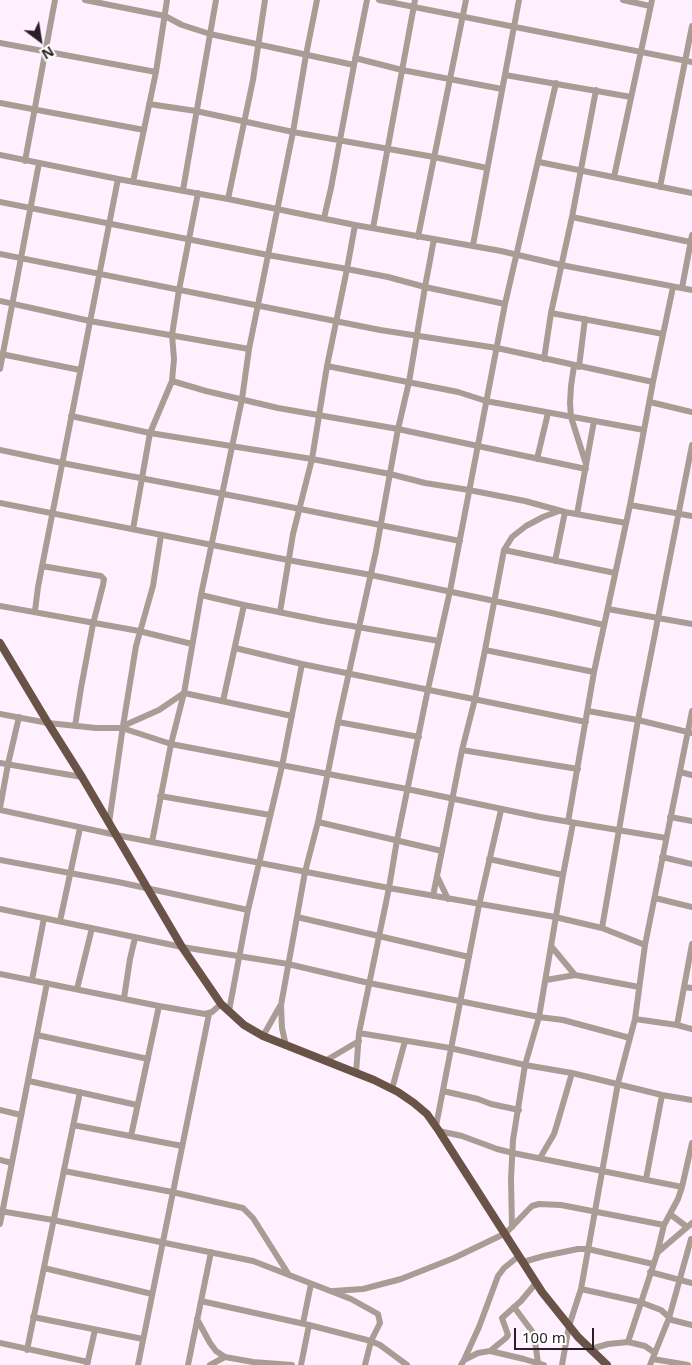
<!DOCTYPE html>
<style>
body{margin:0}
#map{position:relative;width:692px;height:1365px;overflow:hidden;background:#fff0ff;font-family:"Noto Sans",sans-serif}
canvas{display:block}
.north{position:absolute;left:15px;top:15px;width:50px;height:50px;-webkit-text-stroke:4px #fff;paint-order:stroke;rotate:149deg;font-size:14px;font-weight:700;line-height:20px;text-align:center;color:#281f28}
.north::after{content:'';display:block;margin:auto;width:18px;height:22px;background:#281f28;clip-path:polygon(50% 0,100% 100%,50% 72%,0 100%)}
.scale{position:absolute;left:514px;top:1328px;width:80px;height:22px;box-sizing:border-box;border:2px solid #281f28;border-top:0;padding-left:6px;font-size:15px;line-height:18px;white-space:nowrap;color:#281f28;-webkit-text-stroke:4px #fff;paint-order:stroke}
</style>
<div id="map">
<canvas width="692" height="1365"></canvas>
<div class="north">N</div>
<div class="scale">100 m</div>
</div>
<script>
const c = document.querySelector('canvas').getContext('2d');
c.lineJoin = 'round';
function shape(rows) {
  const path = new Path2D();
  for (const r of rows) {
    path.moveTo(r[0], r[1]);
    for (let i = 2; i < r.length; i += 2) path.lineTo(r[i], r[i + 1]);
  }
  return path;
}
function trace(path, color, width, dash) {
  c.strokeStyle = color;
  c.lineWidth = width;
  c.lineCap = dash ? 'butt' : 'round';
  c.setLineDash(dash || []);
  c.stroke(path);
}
const minor = shape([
 [85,0,165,16,182,25,210,34,354,65],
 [379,0,692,62],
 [623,0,650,6],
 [0,43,156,72],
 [355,58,402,70,502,89],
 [505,75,631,97],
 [0,103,144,130],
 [149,104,196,111,293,132,434,157,487,168],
 [0,155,118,179,228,199,355,225,501,251,561,265,692,290],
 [25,161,55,0],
 [539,162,692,193],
 [614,177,652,0],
 [133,182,156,72,167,0],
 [660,187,692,26],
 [183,190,216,0],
 [228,199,253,80,265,0],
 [0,202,268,255,347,269,388,277,425,287,505,304],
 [572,217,690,242],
 [324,218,331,188,354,65,367,0],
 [373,228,415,0],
 [418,237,466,0],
 [473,245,519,0],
 [0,254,380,330,497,348,653,382],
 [682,288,692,235],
 [0,301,90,321,249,349],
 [551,313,663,334],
 [1,354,80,370],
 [544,359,551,313,572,217,596,90],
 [327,366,458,392,486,401,644,430],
 [574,366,571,386,570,403,571,417,586,464],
 [579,367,585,319],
 [0,369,39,163],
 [172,381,206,391,278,408,398,429,586,469],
 [650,402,692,412],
 [71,416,150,433,312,459,390,474,425,483,469,490,525,501,565,512,626,523],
 [0,450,62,463,260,501,460,541],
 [537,459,548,413],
 [0,503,288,560,371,575,547,612,604,625],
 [630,505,692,516],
 [577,514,594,421],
 [133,529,150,433,172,381,174,359,172,335,179,290,198,193],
 [504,550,615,573],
 [555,561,565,512],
 [42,566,101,576,104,579,103,585,93,624,81,688,75,726],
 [201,595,244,605,323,621,439,641],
 [0,606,139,631,192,644],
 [608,609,692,624],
 [35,611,38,587,118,179],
 [280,612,293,534,312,459,327,366,347,269,355,225],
 [235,648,302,664,586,722],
 [485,650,594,672],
 [223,701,244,605],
 [588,711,638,720,692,733],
 [0,714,48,723,96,728,122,728,171,744,407,789,540,817,666,838],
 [338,722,419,737],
 [123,726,159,710,184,693,292,716],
 [462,750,578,769],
 [0,763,82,777],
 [680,772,692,775],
 [160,796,270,815],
 [0,808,8,764,19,717],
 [0,810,116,835,389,888,555,917,602,928,645,945],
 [670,817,692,821],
 [318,822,442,851],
 [568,822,594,672,630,505,653,382,673,287],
 [109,823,123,726,136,646,153,586,161,535],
 [152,842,171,744,184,693,201,595,242,399,249,349,293,132,306,55,317,0],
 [662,857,692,864],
 [489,859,563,875],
 [0,860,118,882,248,910],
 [437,876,448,899],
 [433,896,462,750,475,699,485,650,504,550,512,537,526,526,543,517,559,511],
 [655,898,692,907],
 [0,909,182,947,288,964,369,983,539,1017,563,1020,630,1038],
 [297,917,469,957],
 [60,921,80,828],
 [602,928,638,720,692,445],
 [551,946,575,975],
 [0,974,159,1006,205,1014,212,1012,221,1004],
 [32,980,44,918],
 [546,980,575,975,639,987],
 [684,987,692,988],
 [77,989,92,928],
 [124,998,130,959,135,938],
 [229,1011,248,910,282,766,302,664],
 [635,1019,677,1025,692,1029],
 [677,1025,692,944],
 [359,1033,450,1048,525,1065,572,1073,662,1095,692,1100],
 [37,1035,148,1059],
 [263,1036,280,1006],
 [286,1046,282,1028,281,1005,297,917,305,872,318,822,338,722,376,551,398,429,409,382,425,287,434,239],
 [325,1061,359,1041],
 [356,1073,359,1033,389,888,397,840,428,689,450,591,505,304,556,83],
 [29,1081,137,1105],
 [392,1089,405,1041],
 [443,1091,478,1099,491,1104,519,1110],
 [0,1110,21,1115],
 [73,1125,182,1146],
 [436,1126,479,905,501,810],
 [439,1131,462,1136,497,1149,513,1153,682,1187],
 [131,1136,159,1006],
 [540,1158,554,1134,558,1121,572,1073],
 [0,1160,12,1163],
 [64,1171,172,1192,243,1208,253,1218,289,1275],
 [646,1179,662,1095],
 [0,1211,53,1220,253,1261,351,1299,378,1314,380,1323,371,1341,380,1345,407,1365],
 [670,1214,687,1227],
 [0,1224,47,983],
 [512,1227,511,1179,513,1140,525,1065,539,1017,563,875,573,823],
 [657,1253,692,1223],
 [523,1262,544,1256,578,1249,588,1249,653,1264],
 [44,1268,152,1294],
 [650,1272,692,1283],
 [581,1289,640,1302,661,1310,672,1320,692,1325],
 [333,1291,363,1289,401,1279,454,1258,506,1233,527,1211,532,1206,539,1204,561,1205,664,1225],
 [201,1301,309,1325],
 [514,1307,534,1334,538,1363],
 [33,1317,143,1339],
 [197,1319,210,1343,216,1351,225,1357,253,1362,292,1365],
 [303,1323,311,1284],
 [628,1342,657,1254,664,1225,678,1199,682,1187,692,1143],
 [0,1343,88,1362],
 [591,1349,608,1344,628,1342,645,1346,655,1353],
 [27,1350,80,1092],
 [490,1351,506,1338,508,1335,502,1318,521,1301,536,1283],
 [653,1359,688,1365],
 [464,1360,479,1327,498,1276,504,1268,519,1256],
 [87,1365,95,1330],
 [138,1365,209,1014],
 [188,1365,211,1252],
 [210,1365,225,1357],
 [301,1365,309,1325,371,1341,365,1365],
 [461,1365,464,1360,478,1353,490,1351,524,1359,544,1365],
 [562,1365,569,1326,581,1289,618,1083,635,1019,645,945,692,711],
 [650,1365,669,1318,691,1239]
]);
const major = shape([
 [0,643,48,723,82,777,182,947,221,1004,244,1025,263,1036,374,1080,398,1092,414,1103,427,1114,439,1131,542,1292,578,1337,607,1365]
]);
trace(minor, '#a99c94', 6);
trace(major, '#695346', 8);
</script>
